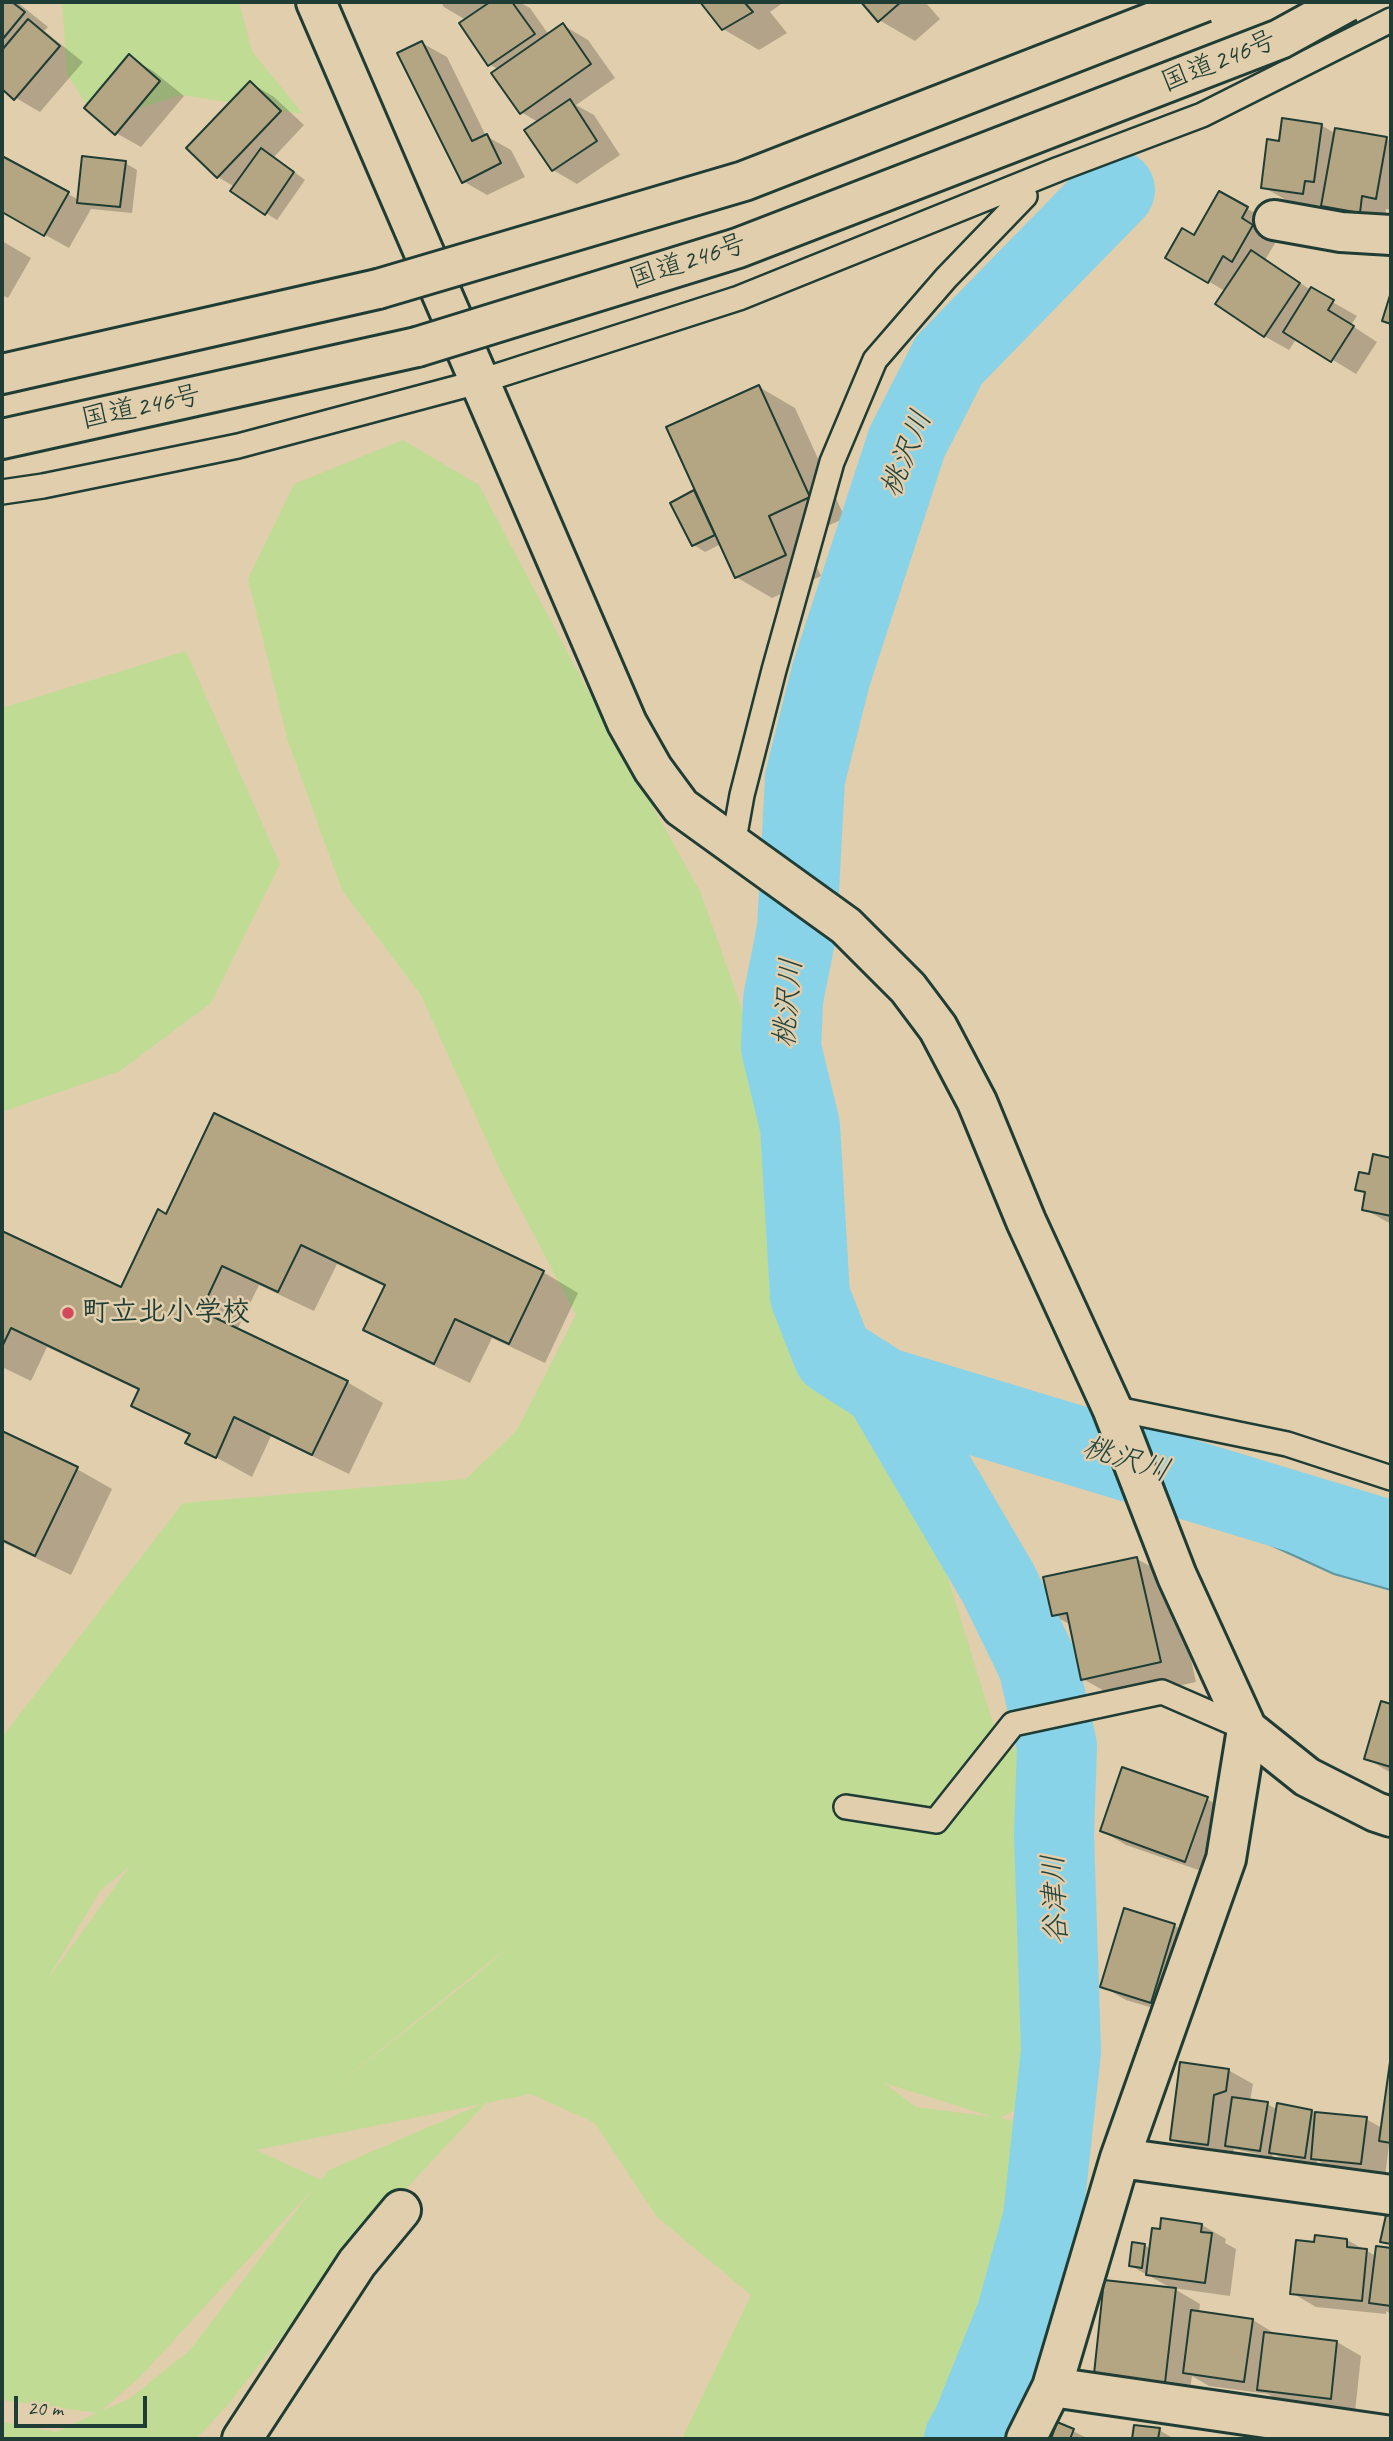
<!DOCTYPE html>
<meta charset="utf-8">
<style>
body{margin:0}
#map{position:relative;width:1393px;height:2441px;overflow:hidden;background:#e0ceac;font-family:Caveat,sans-serif}
canvas{display:block}
.frame{position:absolute;inset:0;border:4px solid #1f3d34;pointer-events:none}
.scale{position:absolute;left:14px;top:2396px;width:133px;height:32px;box-sizing:border-box;border:4px solid #1f3d34;border-top:0;padding-left:9px;font-size:21px;line-height:24px;white-space:nowrap;color:#1f3d34;-webkit-text-stroke:5px #e0ceac;paint-order:stroke}
</style>
<div id="map">
<canvas width="1393" height="2441"></canvas>
<div class="frame"></div>
<div class="scale">20 m</div>
</div>
<script>
const c = document.querySelector('canvas').getContext('2d');
c.lineJoin = 'round';
function fillPath(path, color) {
  c.fillStyle = color;
  c.fill(path, 'evenodd');
}
function shape(rows) {
  const path = new Path2D();
  for (const r of rows) {
    path.moveTo(r[0], r[1]);
    for (let i = 2; i < r.length; i += 2) path.lineTo(r[i], r[i + 1]);
  }
  return path;
}
function trace(path, color, width, dash) {
  c.strokeStyle = color;
  c.lineWidth = width;
  c.lineCap = dash ? 'butt' : 'round';
  c.setLineDash(dash || []);
  c.stroke(path);
}
function write(font, color, halo, rows, align = 'center') {
  c.font = font + ' Caveat,"Klee One",sans-serif';
  c.lineWidth = 5;
  c.setLineDash([]);
  c.textBaseline = 'middle';
  c.strokeStyle = halo;
  c.fillStyle = color;
  for (const [text, x, y, turn = 0] of rows) {
    c.save();
    c.translate(x, y);
    c.rotate((+turn || 0) * Math.PI / 180);
    c.textAlign = isNaN(turn) ? turn : align;
    if (halo) c.strokeText(text, 0, 0);
    c.fillText(text, 0, 0);
    c.restore();
  }
}
const green = shape([
 [62,2,239,2,252,51,303,114,182,95,97,121,67,74],
 [403,440,479,485,581,678,701,893,754,1044,802,1168,783,1311,912,1463,1003,1755,1022,1743,1032,1926,1026,2104,1000,2118,1014,2121,1024,2170,1008,2335,950,2439,682,2439,751,2295,657,2217,595,2123,531,2094,486,2103,362,2236,226,2407,196,2439,2,2439,2,2422,56,2432,97,2413,2,2400,3,1736,183,1503,466,1479,517,1430,576,1315,500,1170,421,995,342,890,288,741,248,579,294,484],
 [130,1866,48,1979,47,1980,100,1891],
 [512,1944,473,1978,323,2096],
 [884,2083,993,2117,916,2107],
 [482,2104,329,2170,321,2180,256,2150],
 [313,2189,190,2350,129,2399,101,2411,140,2377],
 [186,651,280,864,211,1003,120,1071,2,1112,2,708]
]);
const water = shape([
 [1184,1497,1315,1552,1391,1573,1391,1590,1334,1574,1262,1541,1185,1511,1184,1497]
]);
const shadow = shape([
 [2,2,17,2,48,27,44,31,83,62,40,112,16,98,2,87],
 [441,2,519,2,530,8,549,35,563,25,588,40,615,78,576,105,594,115,620,155,577,184,553,170,538,122,521,112,499,70,489,64,466,20,444,7],
 [702,2,784,2,770,12,787,33,759,50,723,29],
 [864,2,928,2,926,3,940,19,915,41,879,20],
 [422,43,447,57,486,136,511,150,525,177,487,195,463,181],
 [129,57,153,71,184,96,141,147,116,133,86,108],
 [250,83,274,97,304,125,274,157,305,180,277,220,266,213,235,187,218,177],
 [1321,125,1336,134,1386,139,1391,142,1391,210,1386,209,1384,226,1347,219,1326,207,1288,201,1263,187,1281,143],
 [2,158,79,200,125,163,137,170,132,213,91,209,69,248,2,211],
 [1220,193,1272,223,1266,234,1277,240,1265,260,1311,290,1357,316,1351,325,1377,342,1356,374,1297,338,1289,350,1264,336,1225,291,1167,257,1195,237],
 [2,241,31,258,8,298,2,295],
 [759,387,795,408,845,518,803,537,821,576,772,598,736,577,721,544,705,552,694,545,672,503,697,490],
 [1374,1156,1391,1160,1391,1224,1364,1209,1366,1194,1357,1189,1370,1176],
 [166,1216,543,1272,578,1293,545,1363,492,1338,470,1383,401,1350,366,1330,386,1287,337,1264,314,1311,259,1285,237,1330,347,1382,383,1403,349,1474,271,1436,252,1477,188,1442,191,1436,133,1405,140,1391,47,1347,31,1381,2,1367,2,1233,121,1289],
 [2,1433,77,1469,112,1489,71,1575,2,1542],
 [1137,1559,1173,1579,1196,1682,1119,1699,1083,1679,1071,1625,1053,1615],
 [1382,1704,1391,1706,1391,1773,1366,1758],
 [1207,1799,1231,1813,1210,1874,1126,1845,1102,1831],
 [1125,1911,1175,1926,1199,1940,1176,2015,1126,2000,1102,1986],
 [1391,2068,1391,2146,1389,2145,1385,2177,1337,2172,1317,2160,1317,2164,1283,2159,1273,2153,1272,2157,1234,2149,1233,2158,1196,2153,1172,2139,1228,2070,1253,2084,1250,2101,1267,2104,1278,2110,1312,2111,1366,2119,1382,2128],
 [1202,2225,1226,2239,1225,2243,1236,2249,1230,2296,1173,2288,1200,2304,1199,2313,1253,2320,1277,2335,1337,2342,1361,2356,1355,2412,1283,2403,1268,2394,1209,2386,1192,2376,1189,2396,1096,2373,1175,2290,1131,2266,1144,2245,1151,2249],
 [1347,2240,1376,2256,1377,2248,1391,2250,1391,2314,1386,2311,1386,2314,1316,2307,1292,2293,1315,2244],
 [1058,2425,1073,2431,1085,2437,1084,2439,1052,2439],
 [1135,2427,1159,2430,1171,2437,1171,2439,1134,2439]
]);
const river = shape([
 [1115,190,949,360,907,442,831,675,805,778,797,929,783,1000,781,1048,800,1126,810,1296,833,1355,883,1387,1391,1541],
 [883,1387,998,1583,1038,1665,1057,1746,1054,1835,1061,2051,1043,2218,1016,2316,971,2428,964,2439]
]);
const building = shape([
 [2,2,12,2,25,12,2,40,2,2],
 [490,2,512,2,535,34,488,66,459,23,490,2],
 [700,2,744,2,753,12,722,30,700,2],
 [861,2,901,2,878,22,861,2],
 [28,19,60,46,14,100,2,89,2,50,28,19],
 [563,23,591,64,520,114,491,73,563,23],
 [422,41,472,141,487,134,501,163,462,183,397,53,422,41],
 [129,54,160,81,115,135,84,108,129,54],
 [250,81,281,111,217,178,186,148,250,81],
 [570,99,597,141,552,171,524,130,570,99],
 [1282,118,1322,124,1314,182,1305,181,1303,194,1261,188,1267,139,1279,141,1282,118],
 [1335,128,1387,137,1376,199,1362,196,1360,213,1321,206,1335,128],
 [261,148,294,172,265,215,230,191,261,148],
 [2,156,69,192,44,236,2,212,2,156],
 [82,156,126,161,120,207,77,203,82,156],
 [1219,191,1248,207,1242,218,1253,225,1232,262,1223,256,1208,283,1165,258,1182,228,1194,235,1219,191],
 [1251,250,1300,283,1264,337,1215,304,1251,250],
 [1311,287,1334,300,1328,310,1354,326,1331,362,1283,332,1311,287],
 [1391,292,1391,324,1382,321,1391,292],
 [759,385,810,497,769,516,786,555,735,578,666,427,759,385],
 [694,490,715,535,692,546,670,503,694,490],
 [214,1113,544,1271,509,1344,455,1319,434,1364,363,1330,385,1285,301,1245,278,1292,222,1266,201,1311,348,1381,312,1455,234,1417,216,1458,185,1443,190,1434,131,1406,139,1389,11,1328,2,1347,2,1231,121,1287,158,1209,166,1214,214,1113],
 [1373,1154,1391,1158,1391,1216,1362,1210,1365,1192,1355,1190,1359,1172,1369,1174,1373,1154],
 [2,1431,78,1467,35,1556,2,1540,2,1431],
 [1137,1557,1161,1662,1081,1680,1067,1613,1052,1616,1043,1577,1137,1557],
 [1381,1701,1391,1704,1391,1767,1364,1759,1381,1701],
 [1122,1767,1208,1797,1185,1862,1100,1831,1122,1767],
 [1124,1908,1175,1924,1151,2003,1100,1987,1124,1908],
 [1180,2062,1229,2069,1226,2091,1214,2095,1208,2145,1170,2140,1180,2062],
 [1390,2062,1391,2062,1391,2143,1379,2141,1390,2062],
 [1232,2097,1268,2102,1260,2151,1225,2146,1232,2097],
 [1277,2103,1312,2110,1305,2158,1269,2153,1277,2103],
 [1315,2112,1367,2117,1361,2164,1311,2159,1315,2112],
 [1386,2215,1391,2216,1391,2244,1380,2242,1386,2215],
 [1161,2218,1202,2224,1201,2232,1212,2233,1205,2283,1146,2275,1152,2228,1160,2229,1161,2218],
 [1315,2235,1347,2239,1347,2247,1367,2249,1362,2301,1290,2294,1296,2240,1314,2242,1315,2235],
 [1132,2242,1145,2244,1142,2268,1129,2266,1132,2242],
 [1376,2246,1391,2248,1391,2306,1369,2303,1376,2246],
 [1104,2280,1176,2288,1165,2383,1094,2374,1104,2280],
 [1191,2310,1253,2319,1244,2382,1183,2373,1191,2310],
 [1264,2332,1337,2341,1331,2399,1257,2390,1264,2332],
 [1057,2422,1074,2429,1070,2439,1051,2439,1057,2422],
 [1134,2425,1160,2428,1158,2439,1132,2439,1134,2425]
]);
const lane = shape([
 [2,492,43,486,238,446,478,382,739,298,1059,169,1202,115,1391,20],
 [733,845,742,795,774,670,832,462,875,360,946,278,1025,196],
 [1112,1408,1287,1444,1391,1478],
 [846,1807,936,1821,1013,1724,1162,1692,1247,1729]
]);
const street = shape([
 [1274,220,1341,232,1391,235],
 [1120,2158,1391,2195],
 [1052,2387,1391,2436],
 [242,2439,357,2263,401,2210],
 [1026,2439,1052,2387,1120,2158,1226,1859,1247,1729]
]);
const secondary = shape([
 [316,2,627,723,653,769,681,807,846,926,908,988,938,1028,977,1102,1026,1221,1112,1408,1177,1576,1247,1729,1307,1777,1376,1812,1391,1817]
]);
const highway = shape([
 [2,374,378,289],
 [2,439,417,347]
]);
const highwayBridge = shape([
 [378,289,744,181,1204,2],
 [417,347,738,248,1280,39,1347,2]
]);
const markers = [
 [68,1313,7,"#d1495b"]
];
const streetNames = [
 ["国道246号",1219,62,-22],
 ["国道246号",688,262,-18],
 ["国道246号",141,408,-12]
];
const poiNames = [
 ["町立北小学校",82,1313]
];
const waterNames = [
 ["桃沢川",907,454,-68],
 ["桃沢川",789,1003,-85],
 ["桃沢川",1126,1460,17],
 ["谷津川",1056,1899,-92]
];
fillPath(green, '#c0dc94');
fillPath(water, '#88d3e8');
trace(water, '#5e97a0', 2);
fillPath(shadow, '#0003');
trace(river, '#88d3e8', 80);
fillPath(building, '#b4a682');
trace(building, '#1f3d34', 2);
trace(lane, '#1f3d34', 28);
trace(street, '#1f3d34', 44);
trace(secondary, '#1f3d34', 44);
trace(highway, '#1f3d34', 44);
trace(lane, '#e0ceac', 23);
trace(street, '#e0ceac', 38);
trace(secondary, '#e0ceac', 38);
trace(highway, '#e0ceac', 38);
trace(highwayBridge, '#1f3d34', 44, []);
trace(highwayBridge, '#e0ceac', 38);
for (const [x, y, r, color] of markers) {
  const dot = new Path2D();
  dot.arc(x, y, r, 0, 2 * Math.PI);
  c.fillStyle = color;
  c.fill(dot);
  trace(dot, '#e0ceac', 2.5);
}
write('28px', '#1f3d34', '#e0ceac', streetNames);
write('bold 28px', '#1f3d34', '#e0ceac', poiNames, 'left');
write('italic 30px', '#24443d', '#e0ceac', waterNames);
</script>
